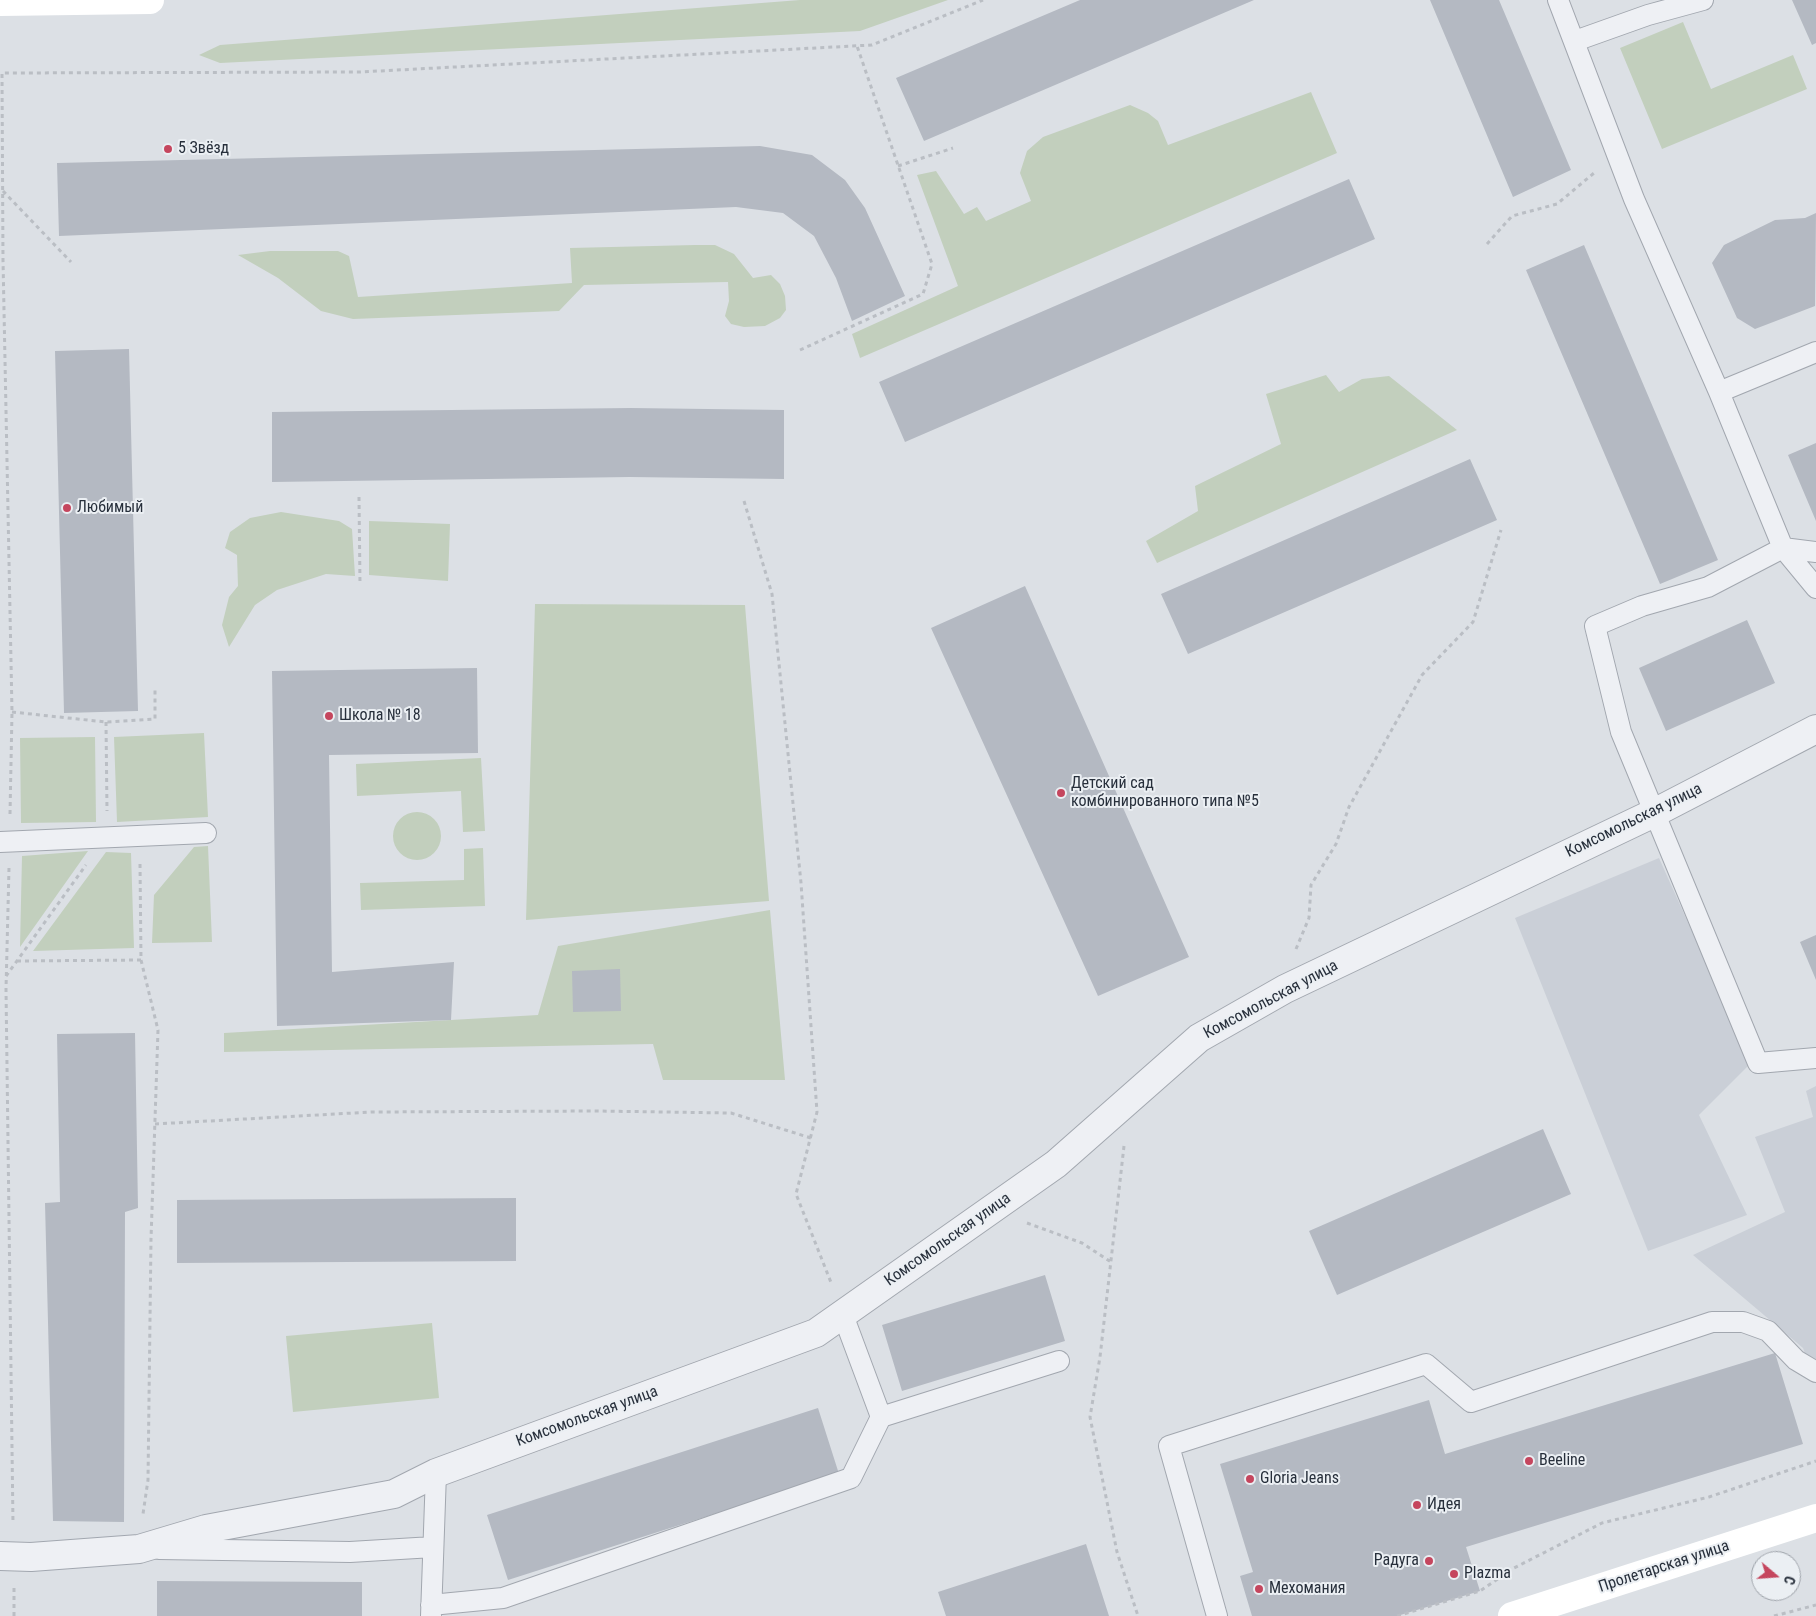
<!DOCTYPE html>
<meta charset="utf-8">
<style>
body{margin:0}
#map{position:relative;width:1816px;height:1616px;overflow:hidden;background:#dce0e5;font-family:"Roboto Condensed",sans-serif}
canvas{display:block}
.north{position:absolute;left:1751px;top:1551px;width:50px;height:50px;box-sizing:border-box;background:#ebeff3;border:1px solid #9da2a9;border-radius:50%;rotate:108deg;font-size:14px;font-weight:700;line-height:20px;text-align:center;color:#272f3b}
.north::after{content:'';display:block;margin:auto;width:18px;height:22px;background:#c5465e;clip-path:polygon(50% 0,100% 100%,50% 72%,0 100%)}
</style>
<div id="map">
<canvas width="1816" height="1616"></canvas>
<div class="north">С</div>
</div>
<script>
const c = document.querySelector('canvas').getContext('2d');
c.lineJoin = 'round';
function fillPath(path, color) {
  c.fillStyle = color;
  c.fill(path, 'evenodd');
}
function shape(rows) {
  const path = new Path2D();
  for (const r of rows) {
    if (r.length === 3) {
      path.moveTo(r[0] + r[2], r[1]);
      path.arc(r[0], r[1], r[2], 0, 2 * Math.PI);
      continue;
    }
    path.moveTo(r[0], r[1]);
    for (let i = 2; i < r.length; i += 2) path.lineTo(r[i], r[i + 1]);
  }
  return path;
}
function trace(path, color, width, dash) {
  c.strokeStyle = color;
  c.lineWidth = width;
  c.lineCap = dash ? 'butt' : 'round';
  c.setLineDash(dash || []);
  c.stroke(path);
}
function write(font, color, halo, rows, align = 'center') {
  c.font = font + ' "Roboto Condensed",sans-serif';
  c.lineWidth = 4;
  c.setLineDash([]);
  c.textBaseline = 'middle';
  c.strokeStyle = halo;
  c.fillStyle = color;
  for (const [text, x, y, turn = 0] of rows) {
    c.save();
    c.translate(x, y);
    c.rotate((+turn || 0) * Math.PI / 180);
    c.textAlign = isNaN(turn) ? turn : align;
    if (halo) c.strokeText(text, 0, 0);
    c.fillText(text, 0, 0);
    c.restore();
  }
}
const built = shape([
 [1659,858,1751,1063,1699,1115,1747,1215,1648,1251,1515,918],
 [1816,1086,1816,1384,1803,1348,1693,1255,1785,1212,1755,1137,1813,1117,1806,1091]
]);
const green = shape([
 [800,0,948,0,860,31,220,63,199,55,220,45],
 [1683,22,1711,89,1793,55,1807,89,1662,149,1620,48],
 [1311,92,1337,153,860,358,852,334,958,286,917,175,936,171,964,214,977,207,986,221,1031,201,1020,173,1027,151,1043,137,1130,105,1148,113,1158,121,1168,145],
 [695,245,715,245,734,254,753,278,771,275,780,284,785,296,786,310,780,318,765,326,744,327,731,324,725,316,729,301,728,282,584,285,559,311,353,319,321,311,278,278,238,255,270,251,338,251,349,256,358,297,572,283,570,248],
 [1326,375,1339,392,1362,379,1389,376,1457,430,1157,563,1146,541,1198,511,1195,486,1281,444,1266,394],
 [281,512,339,521,352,529,355,576,326,574,277,590,255,605,229,647,222,625,229,597,238,586,237,555,225,548,230,532,250,518],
 [369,521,450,524,448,581,369,575],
 [535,604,745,605,769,901,526,920],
 [204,733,208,817,117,822,114,737],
 [95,737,96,822,21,823,20,738],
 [481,758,485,831,463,832,461,791,357,796,356,764],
 [417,836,24],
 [208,846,212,942,152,943,154,895,194,847],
 [483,848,485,906,361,910,360,883,464,880,464,849],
 [88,851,20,947,22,856],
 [106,852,131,853,134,948,33,951],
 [770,910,785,1080,663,1080,653,1044,224,1052,224,1033,538,1015,558,946],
 [432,1323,439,1398,293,1412,286,1336]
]);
const building = shape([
 [1080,0,1254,0,924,141,896,78],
 [1430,0,1499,0,1571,170,1513,197],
 [1792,0,1816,0,1816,43,1812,45],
 [760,146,812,155,845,180,865,208,905,296,852,321,836,278,814,236,783,213,736,207,59,236,57,163],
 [1349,179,1375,239,905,442,879,382],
 [1816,213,1815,306,1755,329,1737,318,1712,263,1724,245,1775,220,1805,218],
 [1584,245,1718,560,1660,584,1526,270],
 [129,349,138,711,64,713,55,351],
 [631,408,784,410,784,479,630,477,272,482,272,412],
 [1816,443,1816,521,1788,455],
 [1470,459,1497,520,1188,654,1161,594],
 [1025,586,1189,957,1098,996,931,628],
 [1747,620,1775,683,1666,731,1639,668],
 [477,668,478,753,329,755,332,972,454,962,451,1020,277,1026,272,671],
 [1816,935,1816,980,1800,942],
 [620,969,621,1011,573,1012,572,971],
 [135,1033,138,1208,125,1212,124,1522,53,1521,45,1203,60,1202,57,1034],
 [1543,1129,1571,1194,1337,1295,1309,1231],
 [516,1198,516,1261,177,1263,177,1200],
 [1045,1275,1065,1341,902,1391,882,1325],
 [1775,1353,1803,1444,1466,1547,1480,1591,1397,1616,1252,1616,1240,1576,1253,1572,1220,1464,1429,1400,1445,1454],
 [818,1408,839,1474,508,1580,487,1515],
 [1086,1544,1109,1616,946,1616,938,1592],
 [157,1581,362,1582,362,1616,157,1616]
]);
const path = shape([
 [898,166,953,148],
 [3,191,71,262],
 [1487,244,1512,216,1557,204,1594,173],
 [800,350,923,294,932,264,857,46],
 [359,497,360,584],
 [744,501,772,594,801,883,817,1112,796,1194,832,1285],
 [12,712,106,722,155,719,155,690],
 [106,722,107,811],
 [10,814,12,712,3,260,2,73,360,72,872,45,983,0],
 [9,868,6,989,13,1524],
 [1296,949,1309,918,1311,885,1336,844,1349,807,1422,675,1473,622,1501,530],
 [141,960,158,1030,151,1239,148,1480,143,1514],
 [17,961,141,960,140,863],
 [6,976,86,865],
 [155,1124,371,1112,597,1111,731,1113,811,1138],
 [1124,1146,1100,1357,1090,1417,1117,1552,1138,1616],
 [1027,1223,1082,1243,1111,1262],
 [14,1588,14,1616],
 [1397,1616,1480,1591,1514,1568,1602,1523,1709,1497,1816,1461],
 [1774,1616,1816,1605]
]);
const lane = shape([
 [1558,0,1634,199,1719,392,1783,548,1708,587,1642,606,1595,626,1621,732,1758,1063,1816,1058],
 [1575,41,1648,15,1703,0],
 [1719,392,1816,352],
 [1783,548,1816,588],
 [1783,548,1816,552],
 [0,842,206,833],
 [843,1315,881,1417,1059,1361],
 [159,1549,350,1552,433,1547],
 [431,1605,503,1598,851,1478,881,1417],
 [431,1616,436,1473],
 [1217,1616,1169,1446,1426,1364,1471,1402,1712,1322,1743,1322,1768,1331,1796,1360,1816,1372]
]);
const street = shape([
 [0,1556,31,1557,139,1549,206,1529,394,1494,436,1473,816,1333,1056,1164,1199,1038,1285,989,1654,813,1816,729]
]);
const secondary = shape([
 [0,2,150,0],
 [1512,1616,1816,1518]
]);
const markers = [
 [168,149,5,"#c5465e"],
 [67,508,5,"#c5465e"],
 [329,716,5,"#c5465e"],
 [1061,793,5,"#c5465e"],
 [1529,1461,5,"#c5465e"],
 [1250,1479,5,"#c5465e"],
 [1417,1505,5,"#c5465e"],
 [1429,1561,5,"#c5465e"],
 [1454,1574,5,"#c5465e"],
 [1259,1589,5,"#c5465e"]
];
const poiNames = [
 ["5 Звёзд",178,149],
 ["Любимый",77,508],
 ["Школа № 18",339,716],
 ["Детский сад",1071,784],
 ["комбинированного типа №5",1071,802],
 ["Beeline",1539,1461],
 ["Gloria Jeans",1260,1479],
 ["Идея",1427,1505],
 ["Радуга",1419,1561,"right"],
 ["Plazma",1464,1574],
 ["Мехомания",1269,1589]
];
const streetNames = [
 ["Комсомольская улица",1634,821,-26],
 ["Комсомольская улица",1271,1000,-28],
 ["Комсомольская улица",948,1240,-35],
 ["Комсомольская улица",587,1417,-20],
 ["Пролетарская улица",1664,1567,-18]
];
fillPath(built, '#cacfd7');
fillPath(green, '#c2cfbd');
fillPath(building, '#b4b9c2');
trace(lane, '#a2a7af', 22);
trace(street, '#a2a7af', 30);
trace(path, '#babec4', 3, [4, 4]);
trace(lane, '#eef0f4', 20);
trace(street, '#eef0f4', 28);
trace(secondary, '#fff', 28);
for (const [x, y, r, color] of markers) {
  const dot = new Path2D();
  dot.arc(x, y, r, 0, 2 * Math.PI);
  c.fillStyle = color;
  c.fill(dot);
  trace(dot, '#ebeff3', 2);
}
write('16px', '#272f3b', '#ebeff3', poiNames, 'left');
write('16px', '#272f3b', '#ebeff3', streetNames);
</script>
